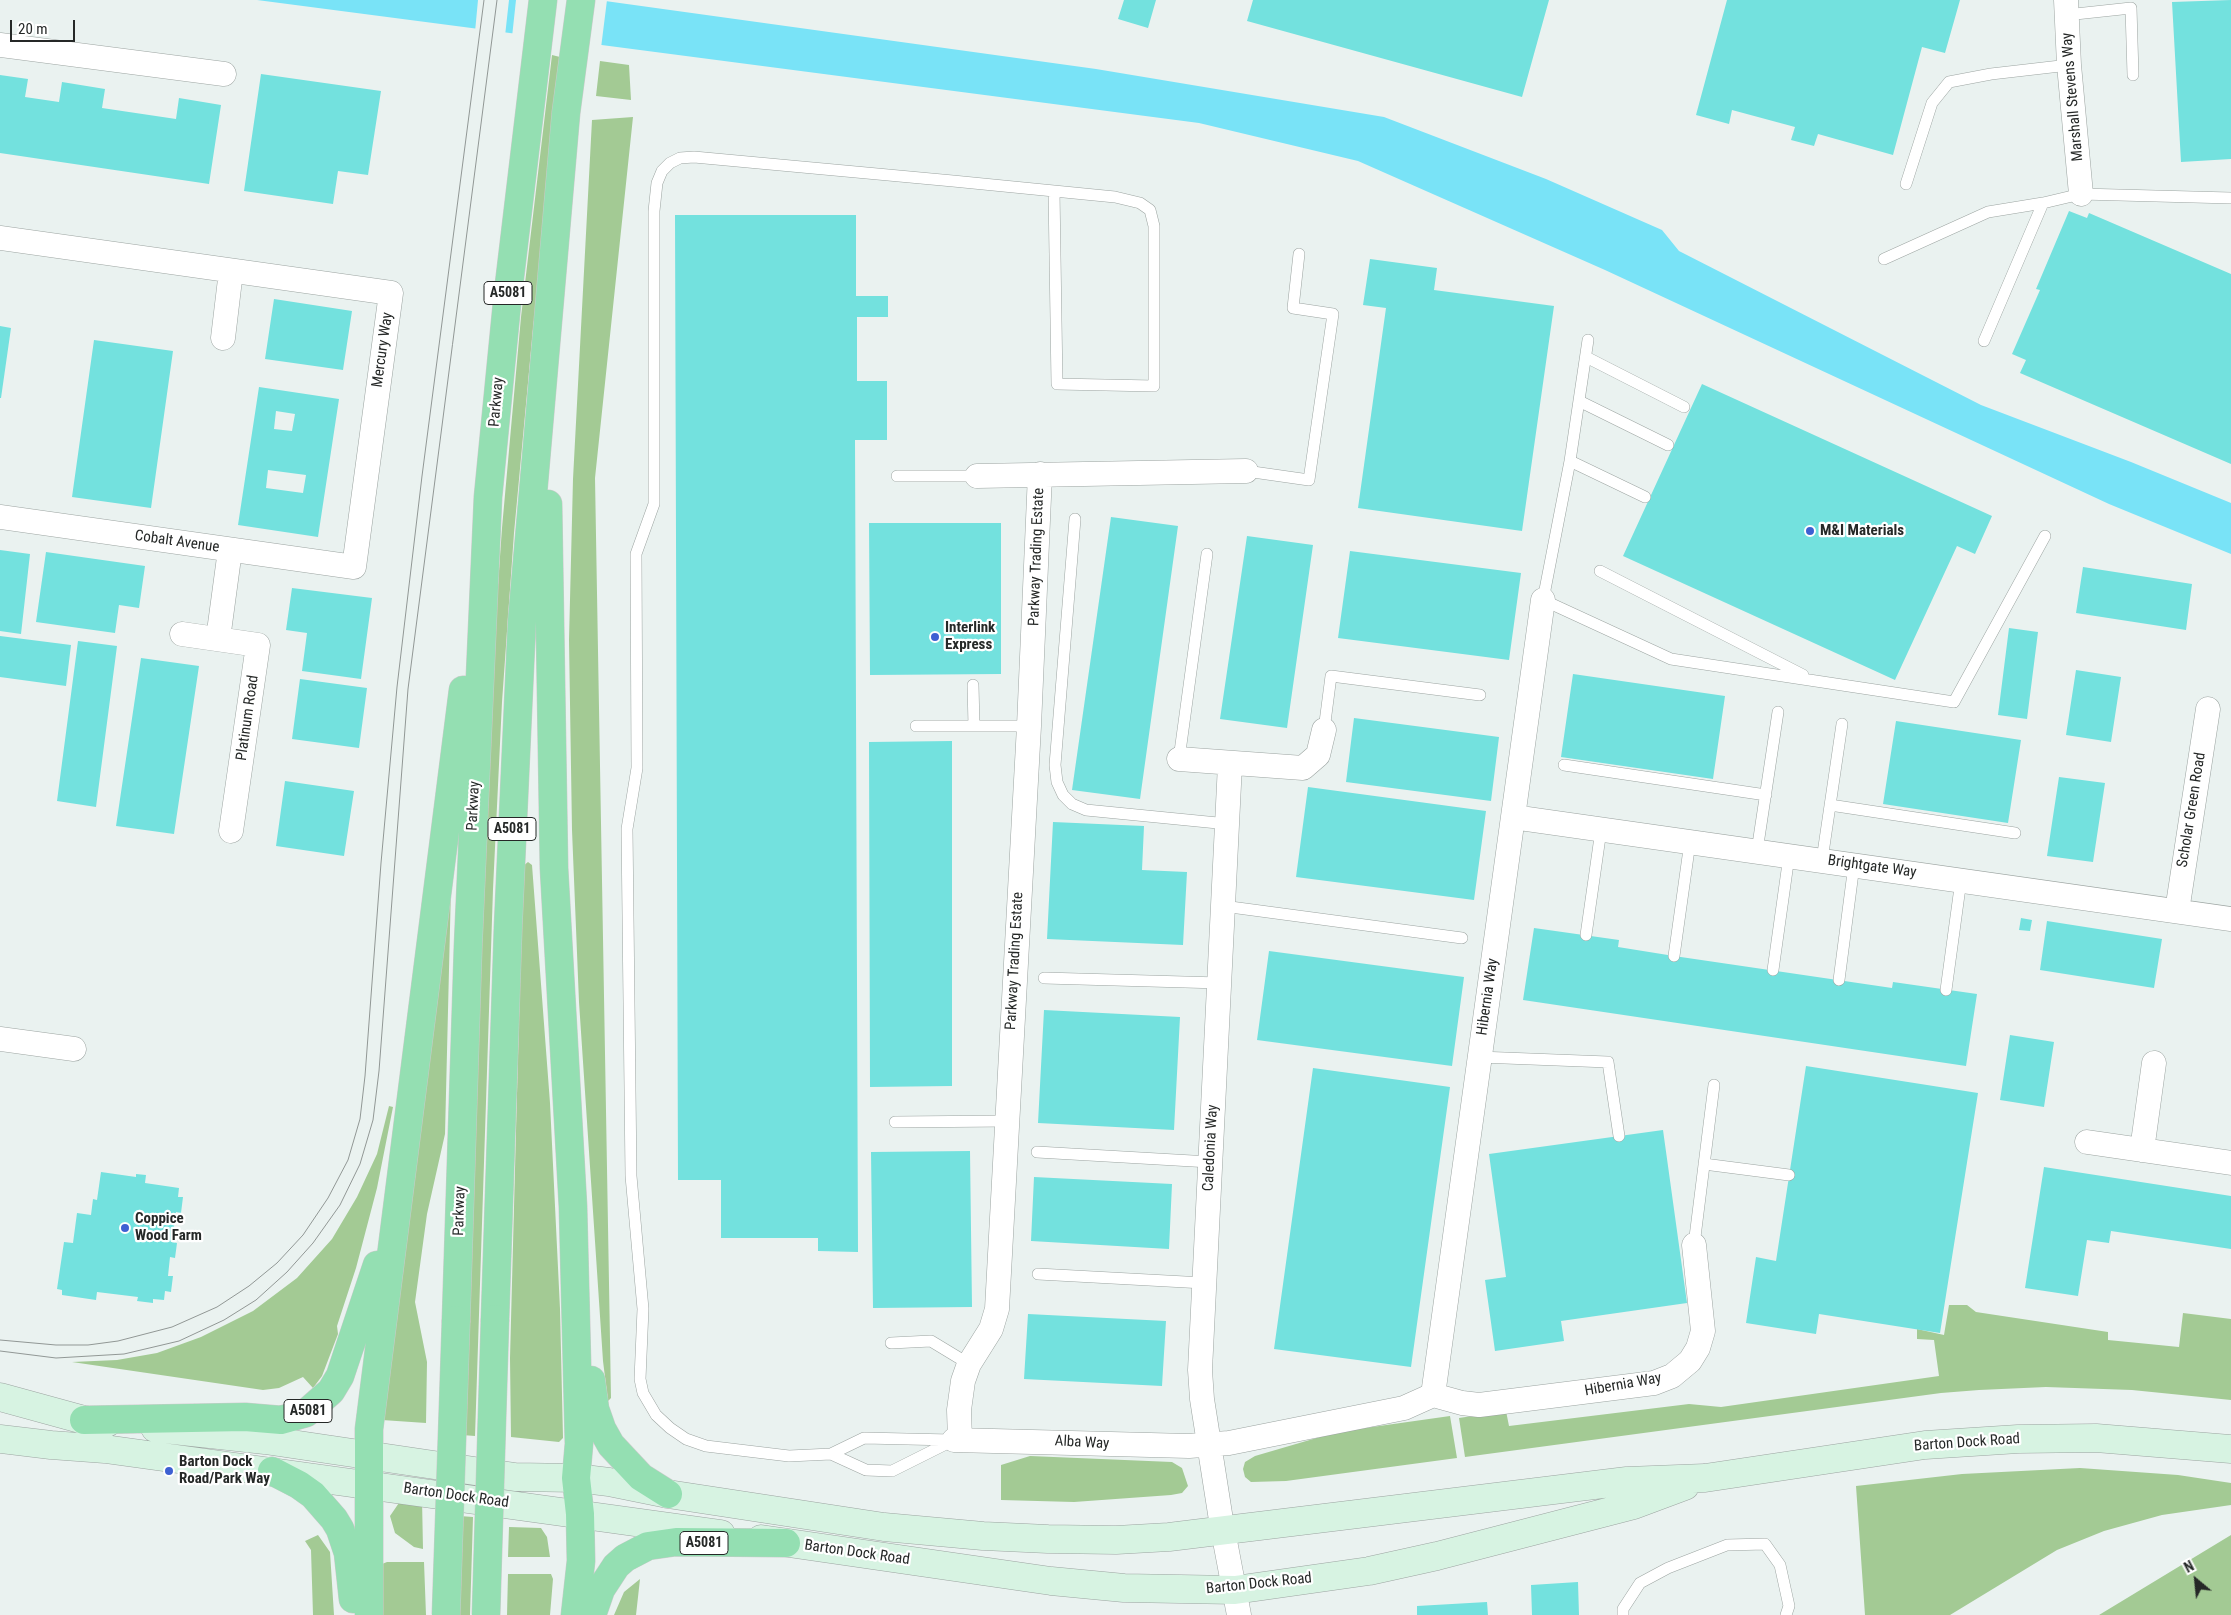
<!DOCTYPE html>
<style>
body{margin:0}
#map{position:relative;width:2231px;height:1615px;overflow:hidden;background:#eaf2f0;font-family:"Roboto Condensed",sans-serif}
canvas{display:block}
.north{position:absolute;left:2171px;top:1555px;width:50px;height:50px;-webkit-text-stroke:4px #fff;paint-order:stroke;rotate:332deg;font-size:14px;font-weight:700;line-height:20px;text-align:center;color:#252827}
.north::after{content:'';display:block;margin:auto;width:18px;height:22px;background:#252827;clip-path:polygon(50% 0,100% 100%,50% 72%,0 100%)}
.scale{position:absolute;left:10px;top:20px;width:65px;height:22px;box-sizing:border-box;border:2px solid #252827;border-top:0;padding-left:6px;font-size:15px;line-height:18px;white-space:nowrap;color:#252827;-webkit-text-stroke:4px #fff;paint-order:stroke}
</style>
<div id="map">
<canvas width="2231" height="1615"></canvas>
<div class="north">N</div>
<div class="scale">20 m</div>
</div>
<script>
const c = document.querySelector('canvas').getContext('2d');
c.lineJoin = 'round';
function fillPath(path, color) {
  c.fillStyle = color;
  c.fill(path, 'evenodd');
}
function shape(rows) {
  const path = new Path2D();
  for (const r of rows) {
    path.moveTo(r[0], r[1]);
    for (let i = 2; i < r.length; i += 2) path.lineTo(r[i], r[i + 1]);
  }
  return path;
}
function trace(path, color, width, dash) {
  c.strokeStyle = color;
  c.lineWidth = width;
  c.lineCap = dash ? 'butt' : 'round';
  c.setLineDash(dash || []);
  c.stroke(path);
}
function write(font, color, halo, rows, align = 'center') {
  c.font = font + ' "Roboto Condensed",sans-serif';
  c.lineWidth = 4.5;
  c.setLineDash([]);
  c.textBaseline = 'middle';
  c.strokeStyle = halo;
  c.fillStyle = color;
  for (const [text, x, y, turn = 0] of rows) {
    c.save();
    c.translate(x, y);
    c.rotate((+turn || 0) * Math.PI / 180);
    c.textAlign = isNaN(turn) ? turn : align;
    if (halo) c.strokeText(text, 0, 0);
    c.fillText(text, 0, 0);
    c.restore();
  }
}
const green = shape([
 [552,55,564,58,533,329,514,533,502,702,493,889,475,1436,462,1435,488,727,502,528,521,317],
 [600,61,629,65,631,100,596,96],
 [633,117,595,478,611,1398,608,1401,603,1361,579,1002,572,830,569,640,573,479,592,120],
 [528,862,532,865,550,1103,560,1309,563,1438,559,1442,511,1437,510,1358,523,866],
 [451,887,445,1134,427,1214,415,1302,427,1362,426,1423,382,1420],
 [389,1106,393,1107,377,1188,356,1268,337,1326,338,1334,322,1376,313,1388,303,1377,279,1388,263,1390,72,1362,117,1360,157,1353,201,1337,253,1311,297,1278,332,1239,357,1197,377,1154],
 [1949,1305,1967,1305,1976,1312,2108,1332,2108,1340,2179,1347,2183,1313,2231,1319,2231,1400,2132,1390,2046,1387,1979,1390,1941,1393,1465,1457,1459,1418,1506,1411,1509,1426,1689,1404,1721,1407,1939,1376,1934,1340,1917,1339,1917,1329,1944,1335],
 [1450,1416,1457,1458,1286,1481,1251,1482,1245,1477,1243,1469,1245,1462,1255,1456,1337,1432],
 [1030,1456,1172,1462,1182,1468,1188,1486,1182,1493,1171,1495,1074,1502,1001,1500,1001,1465],
 [2080,1468,2178,1475,2231,1483,2231,1505,2162,1515,2104,1531,2057,1550,1950,1615,1865,1615,1856,1486,1962,1474],
 [403,1497,422,1499,423,1549,414,1547,395,1533,390,1516],
 [460,1516,473,1517,470,1615,457,1615],
 [509,1527,541,1528,547,1537,550,1557,508,1557],
 [318,1535,330,1552,334,1615,313,1615,311,1550,305,1541],
 [2231,1535,2231,1615,2099,1615],
 [387,1562,424,1562,426,1615,379,1615,377,1566],
 [508,1574,551,1574,553,1579,550,1615,507,1615],
 [640,1579,636,1615,614,1615,624,1592]
]);
const water = shape([
 [257,0,598,0,1096,69,1384,117,1546,179,1662,230,1679,251,1981,405,2131,462,2231,503,2231,554,2109,504,1605,270,1358,161,1199,123]
]);
const pier = shape([
 [478,0,509,0,505,36,475,32],
 [516,0,607,0,601,48,512,37]
]);
const building = shape([
 [1124,0,1156,0,1148,28,1118,19],
 [1253,0,1549,0,1522,97,1247,21],
 [1727,0,1960,0,1945,53,1922,47,1893,155,1818,134,1814,146,1791,140,1795,127,1732,110,1729,124,1696,115],
 [2231,0,2231,159,2181,162,2172,2],
 [261,74,381,91,368,175,338,171,333,204,244,191],
 [0,75,28,79,25,97,59,102,62,82,105,89,102,108,176,119,179,98,221,105,209,184,0,153],
 [2069,211,2087,218,2089,213,2231,274,2231,464,2020,373,2026,360,2012,354,2040,290,2036,289],
 [675,215,856,215,856,296,888,296,888,317,857,317,857,381,887,381,887,440,855,440,858,1252,818,1251,818,1238,721,1238,721,1180,678,1180],
 [1370,259,1437,268,1434,290,1554,306,1522,531,1358,508,1386,308,1363,305],
 [274,299,352,311,343,370,265,359],
 [0,326,11,328,1,398,0,398],
 [94,340,173,351,151,508,72,497],
 [1702,384,1992,516,1975,554,1957,546,1895,680,1623,556],
 [259,387,339,399,318,537,238,525],
 [276,411,295,414,292,431,274,429],
 [268,470,306,475,303,493,266,488],
 [1111,517,1178,526,1140,799,1072,790],
 [869,523,1001,523,1001,674,870,675],
 [1247,536,1313,545,1287,728,1220,719],
 [0,550,30,554,21,634,0,631],
 [1350,551,1521,573,1509,660,1338,638],
 [46,552,145,566,139,608,119,605,115,633,36,622],
 [2083,567,2192,584,2186,630,2076,613],
 [292,588,372,598,361,679,302,671,307,633,286,630],
 [2009,628,2038,632,2027,719,1998,715],
 [0,636,71,645,66,686,0,677],
 [78,641,117,646,96,807,57,801],
 [141,658,199,666,174,834,116,826],
 [2076,670,2121,677,2111,742,2066,735],
 [1573,674,1725,696,1713,779,1561,757],
 [300,679,367,688,359,748,292,739],
 [1354,718,1499,737,1491,801,1346,782],
 [1896,721,2021,740,2008,823,1883,804],
 [952,741,952,1086,870,1087,869,742],
 [2059,777,2105,783,2093,862,2047,856],
 [285,781,354,791,344,856,276,846],
 [1308,787,1486,811,1474,900,1296,877],
 [1053,822,1144,826,1142,870,1187,872,1183,945,1047,939],
 [2021,918,2032,920,2030,931,2019,930],
 [2047,921,2162,939,2154,988,2040,970],
 [1534,928,1619,940,1618,947,1674,956,1892,988,1893,982,1977,994,1966,1066,1523,1000],
 [1269,951,1464,977,1452,1066,1257,1040],
 [1044,1010,1180,1017,1174,1130,1038,1123],
 [2010,1035,2054,1042,2044,1107,2000,1100],
 [1806,1066,1978,1093,1940,1333,1819,1314,1816,1334,1746,1323,1756,1257,1776,1261],
 [1313,1068,1450,1087,1411,1367,1274,1349],
 [1663,1130,1687,1303,1561,1321,1564,1341,1495,1351,1485,1280,1506,1277,1489,1154],
 [970,1151,972,1307,873,1308,871,1152],
 [2044,1167,2231,1196,2231,1249,2111,1231,2109,1243,2087,1240,2078,1296,2025,1288],
 [101,1172,136,1177,136,1174,146,1175,145,1183,179,1188,178,1197,183,1197,181,1213,176,1212,172,1242,177,1243,175,1258,170,1257,168,1276,173,1276,171,1292,165,1291,164,1300,153,1299,153,1303,137,1301,138,1297,97,1292,96,1300,62,1295,62,1290,57,1289,64,1242,73,1243,77,1213,91,1215,93,1199,97,1200],
 [1034,1177,1172,1184,1169,1249,1031,1241],
 [1028,1314,1166,1321,1162,1386,1024,1379],
 [1578,1582,1579,1615,1532,1615,1531,1585],
 [1487,1602,1488,1615,1417,1615,1417,1606]
]);
const service = shape([
 [2066,15,2131,8,2133,75],
 [1906,184,1932,103,1949,82,1991,74,2069,65],
 [1884,259,1988,212,2043,203],
 [1588,340,1570,461,1543,600,1671,659,1954,702,2045,536],
 [1984,341,2043,203,2081,194,2231,198],
 [1586,357,1684,407],
 [1579,401,1668,445],
 [1570,461,1645,497],
 [1246,471,1309,480,1333,314,1293,308,1299,254],
 [897,476,977,476],
 [1075,519,1055,765,1057,782,1063,795,1072,804,1086,810,1228,824],
 [1600,571,1803,675],
 [973,685,974,726],
 [916,726,1029,726],
 [1324,730,1331,676,1480,695],
 [1179,759,1207,554],
 [1564,765,1766,795],
 [1830,805,2015,833],
 [1757,851,1778,712],
 [1822,860,1842,724],
 [1223,906,1462,938],
 [1586,935,1601,830],
 [1674,956,1690,842],
 [1773,970,1789,856],
 [1044,978,1220,983],
 [1839,980,1854,865],
 [1946,990,1961,880],
 [1479,1057,1608,1062,1619,1136],
 [895,1122,1007,1121],
 [1037,1152,1210,1162],
 [1704,1164,1789,1175],
 [1694,1245,1714,1085],
 [1038,1274,1204,1283],
 [891,1343,931,1341,969,1364],
 [954,1440,892,1471,866,1470,831,1454,789,1456,706,1446,686,1439,670,1428,656,1415,643,1393,640,1379,643,1309,631,1176,627,829,637,768,636,554,654,504,654,211,657,183,662,171,670,163,680,158,694,157,953,181,1054,191,1115,197,1140,203,1150,210,1154,226,1154,386,1057,384,1054,191],
 [831,1454,864,1438,951,1440],
 [1623,1615,1623,1609,1640,1583,1668,1568,1727,1545,1765,1544,1780,1565,1789,1606,1786,1615]
]);
const minor = shape([
 [2066,0,2069,65,2081,194],
 [0,45,224,74],
 [0,238,391,293,354,567,0,517],
 [223,338,231,271],
 [977,476,1246,471],
 [182,634,258,645,231,831],
 [218,639,230,550],
 [1179,759,1303,768,1318,755,1324,730],
 [1230,764,1200,1370,1202,1399,1221,1520,1239,1615],
 [1513,817,2231,919],
 [2177,911,2208,709],
 [0,1039,74,1049],
 [2087,1142,2231,1163],
 [2142,1150,2154,1063],
 [1433,1395,1543,600],
 [954,1440,1189,1446,1229,1443,1404,1408,1433,1395,1462,1403,1479,1405,1654,1383,1672,1376,1690,1361,1698,1348,1703,1331,1694,1245],
 [960,1440,959,1410,963,1381,969,1364,991,1329,997,1309,1029,726,1040,474]
]);
const secondary = shape([
 [0,1397,84,1420,107,1423],
 [155,1428,265,1440,515,1477,576,1478,609,1482,668,1494,884,1527,983,1536,1048,1539,1116,1540,1169,1537,1627,1481,1705,1478,1925,1445,2018,1439,2096,1438,2231,1449],
 [0,1439,51,1445,105,1449,721,1534],
 [761,1539,1051,1581,1124,1588,1235,1590,1369,1571,1437,1556,1634,1505,1685,1486]
]);
const trunk = shape([
 [548,504,554,868,573,1207,579,1444,576,1478,580,1514,581,1561,575,1615],
 [495,1319,508,928,522,620,566,113,581,0],
 [456,1320,468,947,488,497,508,293,543,0],
 [591,1380,595,1409,602,1429,611,1445,641,1477,668,1494],
 [84,1420,245,1417,281,1420,306,1413,331,1391,340,1376,377,1265],
 [272,1471,299,1485,313,1495,334,1519,340,1529,348,1553,353,1599],
 [369,1615,369,1429,463,690],
 [592,1615,601,1589,616,1566,625,1558,648,1546,676,1542,786,1543]
]);
const tram = shape([
 [0,1340,56,1345,88,1345,118,1341,172,1327,217,1307,249,1286,277,1263,303,1235,328,1198,348,1160,360,1119,365,1076,381,863,397,687,422,476,484,0],
 [0,1351,56,1358,124,1354,179,1341,224,1320,256,1300,287,1272,313,1243,340,1205,360,1164,373,1120,379,1071,408,689,497,0]
]);
const trunkBridge = shape([
 [446,1615,456,1320],
 [486,1615,495,1319]
]);
const markers = [
 [1810,531,5,"#3d60d2"],
 [935,637,5,"#3d60d2"],
 [125,1228,5,"#3d60d2"],
 [169,1471,5,"#3d60d2"]
];
const shields = [
 [508,293,48],
 [512,829,48],
 [308,1411,48],
 [704,1543,48]
];
const shieldNames = [
 ["A5081",508,293],
 ["A5081",512,829],
 ["A5081",308,1411],
 ["A5081",704,1543]
];
const streetNames = [
 ["Marshall Stevens Way",2073,97,-95],
 ["Mercury Way",383,350,-82],
 ["Parkway",497,402,-85],
 ["Cobalt Avenue",177,542,8],
 ["Parkway Trading Estate",1037,557,-88],
 ["Platinum Road",248,718,-82],
 ["Parkway",474,806,-87],
 ["Scholar Green Road",2192,810,-81],
 ["Brightgate Way",1872,867,8],
 ["Parkway Trading Estate",1015,961,-87],
 ["Hibernia Way",1488,997,-82],
 ["Caledonia Way",1211,1148,-87],
 ["Parkway",460,1211,-88],
 ["Hibernia Way",1623,1385,-10],
 ["Alba Way",1082,1443,3],
 ["Barton Dock Road",1967,1443,-4],
 ["Barton Dock Road",456,1496,8],
 ["Barton Dock Road",857,1553,8],
 ["Barton Dock Road",1259,1584,-6]
];
const poiNames = [
 ["M&I Materials",1820,531],
 ["Interlink",945,628],
 ["Express",945,645],
 ["Coppice",135,1219],
 ["Wood Farm",135,1236],
 ["Barton Dock",179,1462],
 ["Road/Park Way",179,1479]
];
fillPath(green, '#a3ca94');
fillPath(water, '#79e3f7');
fillPath(pier, '#eaf2f0');
fillPath(building, '#73e1de');
trace(service, '#9ca4a1', 12);
trace(minor, '#9ca4a1', 25);
trace(secondary, '#9ca4a1', 29);
trace(trunk, '#cbcbcb', 29);
trace(service, '#fff', 11);
trace(minor, '#fff', 24);
trace(secondary, '#d7f3e2', 28);
trace(trunk, '#94dfb2', 28);
trace(tram, '#919795', 1);
trace(trunkBridge, '#cbcbcb', 29, []);
trace(trunkBridge, '#94dfb2', 28);
for (const [x, y, r, color] of markers) {
  const dot = new Path2D();
  dot.arc(x, y, r, 0, 2 * Math.PI);
  c.fillStyle = color;
  c.fill(dot);
  trace(dot, '#fff', 2);
}
for (const [x, y, w] of shields) {
  const box = new Path2D();
  box.roundRect(x - w / 2, y - 11.5, w, 23, 4);
  c.fillStyle = '#fff';
  c.fill(box);
  trace(box, '#252827', 1);
}
write('bold 14px', '#252827', null, shieldNames);
write('15px', '#252827', '#fff', streetNames);
write('bold 15px', '#252827', '#fff', poiNames, 'left');
</script>
